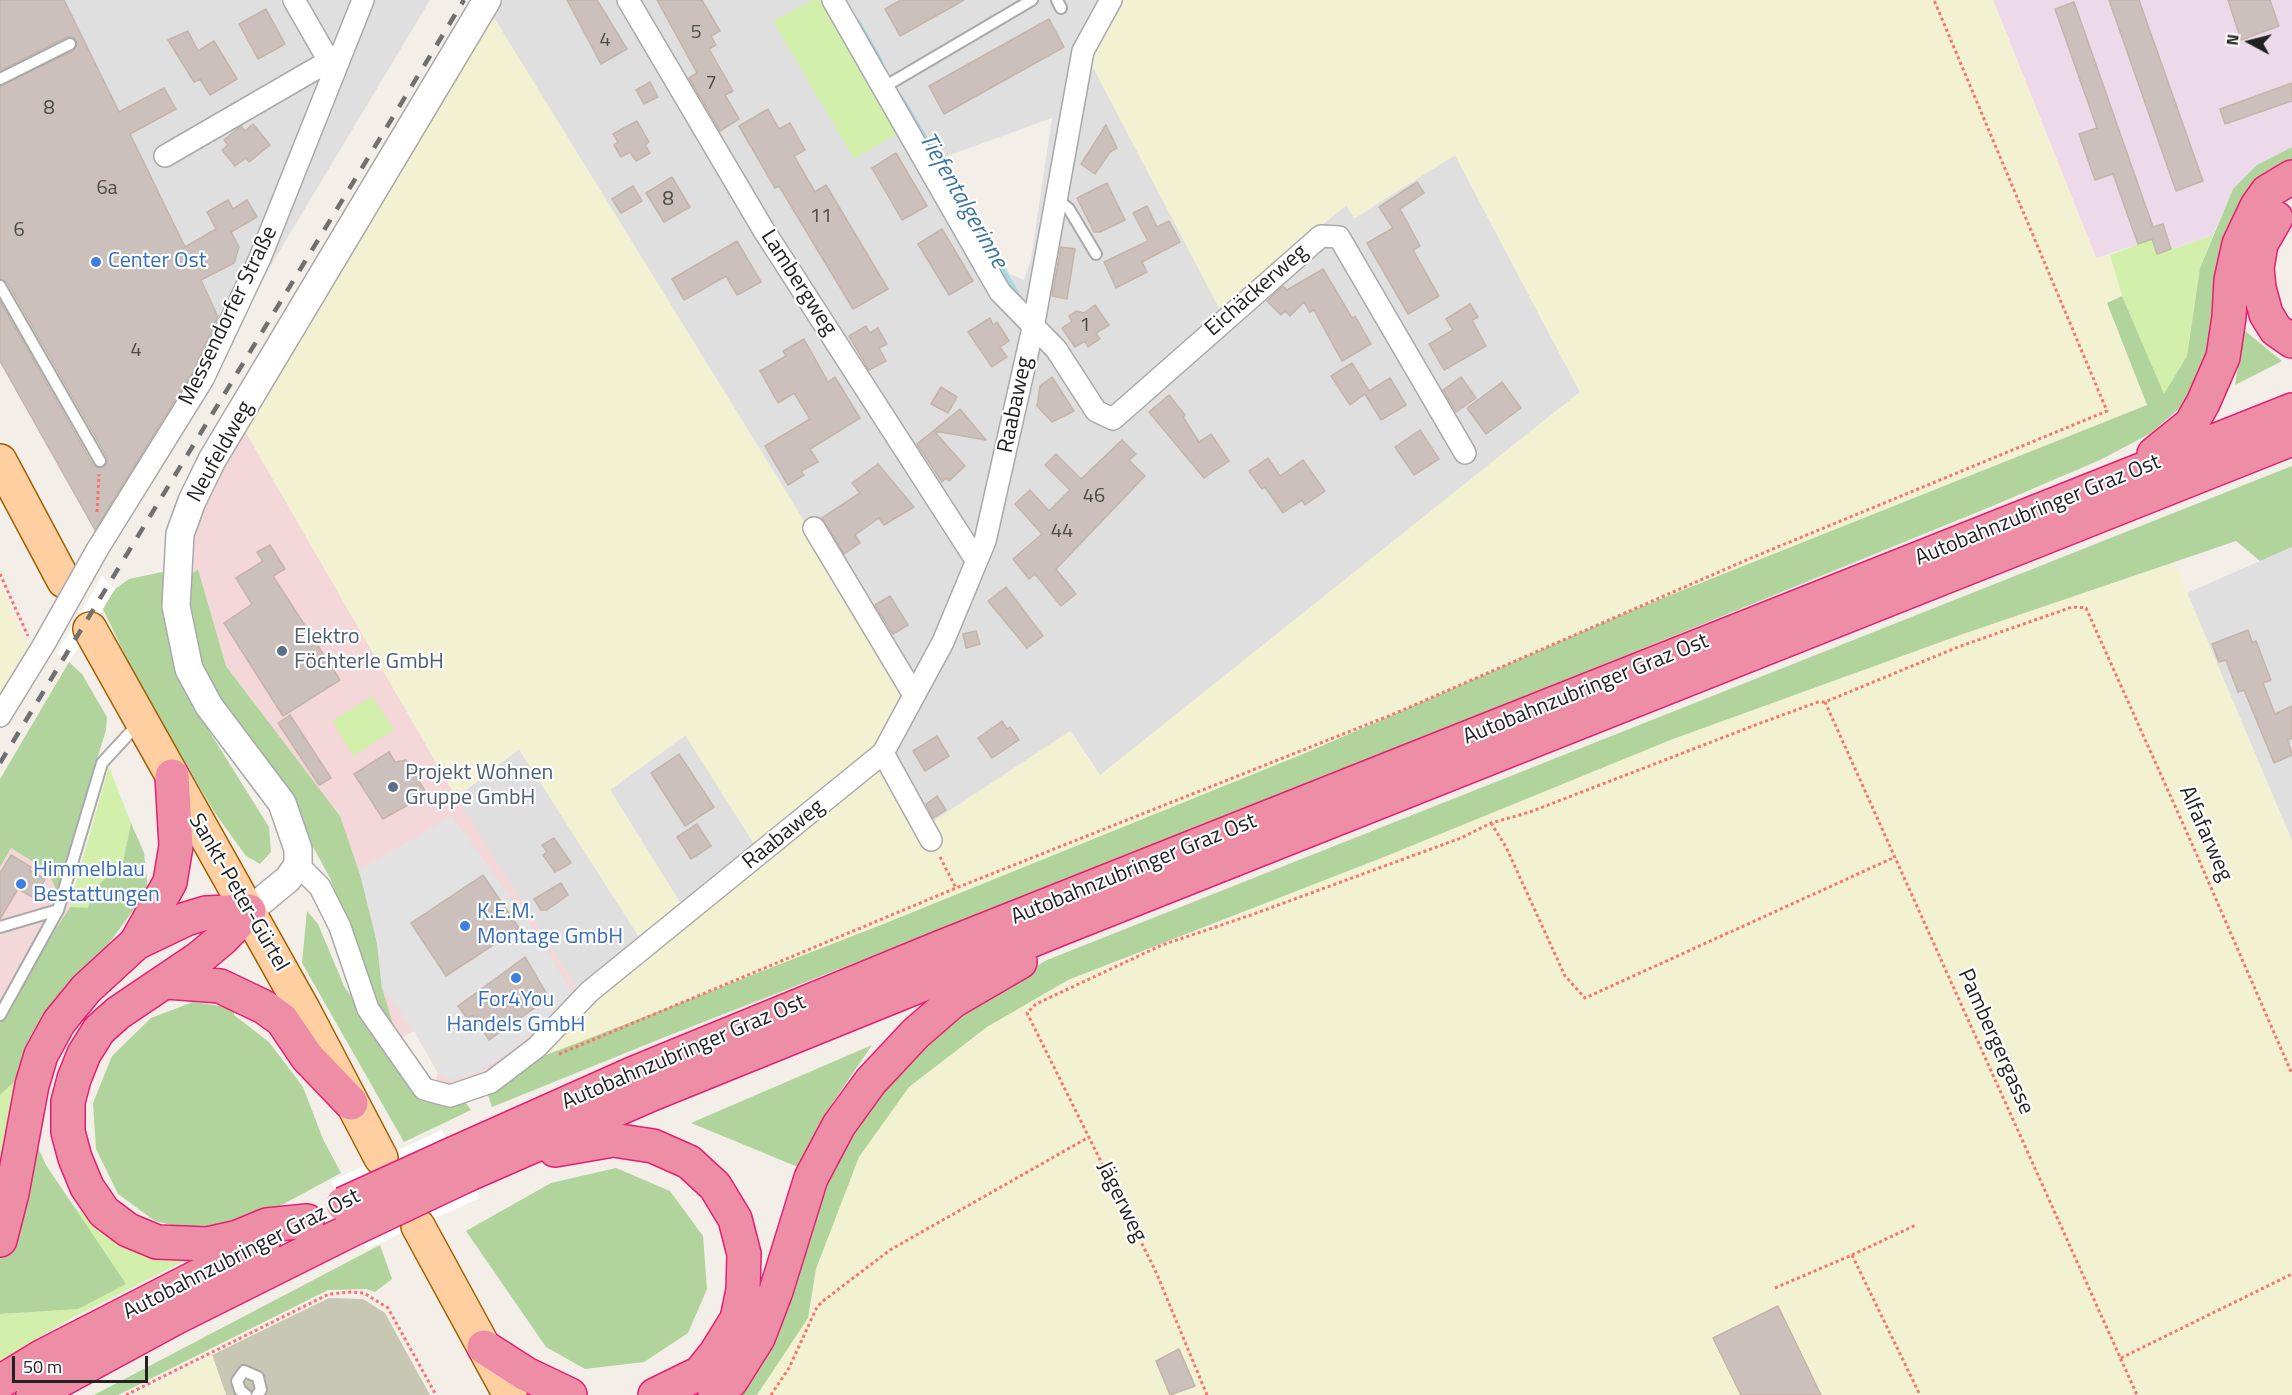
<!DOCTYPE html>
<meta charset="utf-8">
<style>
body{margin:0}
#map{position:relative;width:2292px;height:1395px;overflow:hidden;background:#f3eee8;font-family:"Titillium Web",sans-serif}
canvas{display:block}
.north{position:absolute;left:2220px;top:12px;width:60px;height:60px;-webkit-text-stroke:4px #fff;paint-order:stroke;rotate:277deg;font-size:16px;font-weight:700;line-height:24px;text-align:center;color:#222}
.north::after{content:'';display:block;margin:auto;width:21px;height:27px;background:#222;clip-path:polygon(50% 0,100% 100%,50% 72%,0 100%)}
.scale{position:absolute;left:12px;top:1356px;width:136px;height:27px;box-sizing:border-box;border:3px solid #222;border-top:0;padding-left:8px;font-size:18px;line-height:21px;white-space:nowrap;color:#222;-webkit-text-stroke:4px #fff;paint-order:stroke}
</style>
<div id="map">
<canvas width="2292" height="1395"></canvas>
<div class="north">N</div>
<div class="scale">50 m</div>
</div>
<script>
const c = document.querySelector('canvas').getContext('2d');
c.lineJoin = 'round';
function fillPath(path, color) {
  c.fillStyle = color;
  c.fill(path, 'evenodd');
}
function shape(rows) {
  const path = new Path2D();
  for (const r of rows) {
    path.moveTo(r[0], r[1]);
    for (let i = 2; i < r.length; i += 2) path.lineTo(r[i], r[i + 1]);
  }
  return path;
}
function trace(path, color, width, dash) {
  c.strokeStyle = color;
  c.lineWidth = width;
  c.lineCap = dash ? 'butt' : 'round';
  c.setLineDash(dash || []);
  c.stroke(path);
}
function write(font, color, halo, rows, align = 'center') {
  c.font = font + ' "Titillium Web",sans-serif';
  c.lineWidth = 4.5;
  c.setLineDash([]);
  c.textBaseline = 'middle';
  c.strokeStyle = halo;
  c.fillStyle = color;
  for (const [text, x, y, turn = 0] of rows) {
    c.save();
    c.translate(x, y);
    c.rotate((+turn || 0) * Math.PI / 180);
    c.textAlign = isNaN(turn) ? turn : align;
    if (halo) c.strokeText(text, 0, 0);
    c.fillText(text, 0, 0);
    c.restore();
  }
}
const residential = shape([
 [64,0,430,0,261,282,221,325],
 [503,0,1117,0,1219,307,1347,205,1355,218,1455,155,1580,392,1100,776,1071,731,917,833,870,755,493,16],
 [1052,118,1031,259,1024,280,1010,274,963,195,947,156],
 [2292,547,2292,841,2187,593],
 [686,735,758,850,684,909,610,790],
 [519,749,643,943,580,993,456,798]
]);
const commercial = shape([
 [244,429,456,797,580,993,522,1048,468,1084,434,1087,438,1073,414,1031,398,1040,382,988,340,816,226,666,198,569,186,578,187,555,204,494],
 [11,848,49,871,57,892,74,889,77,895,0,1023,0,867]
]);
const industrial = shape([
 [1993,0,2292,0,2292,147,2257,165,2233,189,2213,235,2157,254,2152,240,2096,258]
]);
const construction = shape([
 [329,1298,363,1299,385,1313,430,1395,226,1395,212,1355]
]);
const farmland = shape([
 [1117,0,1993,0,2096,258,2110,255,2122,296,2107,304,2147,405,1623,614,1308,752,881,925,541,1057,592,1001,648,951,519,749,456,797,244,429,493,16,907,688,871,755,917,832,1070,731,1100,775,1580,392,1455,155,1354,218,1346,205,1219,308,1088,58],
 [685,735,758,850,684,909,610,790],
 [2174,562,2292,841,2292,1395,1821,1395,1778,1306,1713,1339,1741,1395,757,1395,808,1318,816,1269,858,1157,908,1087,987,1027,1068,980,1153,949,1673,739,1963,634],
 [0,583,28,647,0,695],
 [212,1355,226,1395,134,1395]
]);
const grass = shape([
 [813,0,827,0,900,132,854,159,773,21],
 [2213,235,2200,268,2187,356,2164,395,2122,296,2110,255,2152,239,2158,254],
 [372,696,394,730,353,756,332,721],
 [109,767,131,823,123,862,92,891,88,909,70,907,77,895,74,889],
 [16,1080,9,1141,0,1176,0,1095],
 [73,1206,110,1235,192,1257,72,1318,0,1361,0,1314,78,1309,94,1239]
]);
const forest = shape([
 [2292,147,2292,166,2216,314,2204,368,2182,406,2151,433,2100,460,1990,507,1259,805,660,1039,492,1107,487,1092,541,1057,881,925,1308,752,1623,614,2147,405,2107,303,2122,296,2164,394,2187,356,2200,268,2233,189,2257,165],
 [2244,330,2282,361,2235,385],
 [2292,466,2292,547,2260,561,2236,541,1963,634,1673,739,1384,857,1068,980,987,1027,909,1087,859,1157,816,1269,808,1318,757,1395,737,1395,836,1154,883,1081,968,1005,1047,960],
 [198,569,226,666,340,816,367,895,377,943,382,988,398,1040,365,1002,350,932,331,880,304,830,201,679,186,578],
 [162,572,167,575,190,692,211,734,269,827,271,852,260,864,246,856,215,813,137,680,103,609,115,589,129,579],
 [69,662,82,674,107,717,106,730,57,892,48,871,11,848,0,867,0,779],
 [131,823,144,853,148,890,24,1059,16,1080,0,1095,0,1023,10,1001,70,907,88,908,92,891,123,862],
 [307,911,318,924,344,986,417,1093,439,1102,466,1103,471,1110,404,1142,302,963],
 [193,1002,234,1008,234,1015,269,1042,303,1087,323,1139,341,1173,252,1221,192,1230,155,1221,118,1194,96,1149,93,1103,112,1056,151,1018],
 [872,1045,825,1114,798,1167,691,1123],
 [36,1143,46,1165,126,1284,78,1309,0,1314,0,1259],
 [616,1168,670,1191,703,1236,707,1289,688,1333,644,1362,585,1369,546,1347,466,1231,551,1183],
 [380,1245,392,1279,375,1292,366,1289,328,1290,118,1395,94,1395]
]);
const parking = shape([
 [452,816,538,936,573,994,513,1050,476,1073,451,1080,438,1073,419,1038,382,988,377,943,359,870],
 [411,923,519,928,446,976],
 [525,958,489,1039,479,1025,476,1013,467,1018,458,1006]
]);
const pier = shape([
 [102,576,115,589,69,662,57,653],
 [442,1130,480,1198,366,1249,331,1181]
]);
const stream = shape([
 [858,22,881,62],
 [902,99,1020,299]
]);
const building = shape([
 [0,0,64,0,119,112,164,88,176,109,130,134,185,247,216,229,207,212,228,200,233,209,247,200,257,217,231,232,239,247,234,263,201,280,218,317,192,373,95,530,0,361,0,301,93,465,99,468,106,465,107,457,7,282,0,279,0,86,73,51,77,44,74,37,67,37,0,71,0,0],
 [567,0,597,0,627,49,601,64,567,0],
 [657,0,702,0,720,31,711,36,716,45,709,49,733,91,725,95,739,119,720,131,689,78,697,73,657,0],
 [901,0,964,0,900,36,885,9,901,0],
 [2109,0,2139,0,2203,181,2176,191,2109,0],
 [2228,0,2270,0,2279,26,2241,40,2228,0],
 [2074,2,2153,227,2163,224,2171,249,2157,254,2152,239,2138,244,2113,174,2095,180,2079,134,2097,128,2055,9,2074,2],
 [266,9,285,44,258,59,239,24,266,9],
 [1049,19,1064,47,944,114,929,86,1049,19],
 [188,31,198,51,214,41,237,79,210,95,200,79,194,82,168,40,188,31],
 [650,82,658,97,644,104,636,90,650,82],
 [2292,83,2292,101,2225,124,2220,109,2292,83],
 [768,109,779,129,790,123,805,150,794,156,815,192,826,185,888,289,853,309,779,186,775,188,739,126,768,109],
 [637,121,649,142,645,145,650,153,636,161,630,152,621,157,614,145,618,142,613,134,637,121],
 [253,124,270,145,249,162,246,158,235,166,222,150,228,145,224,140,241,126,245,131,253,124],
 [1106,125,1117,148,1110,152,1095,174,1081,164,1106,125],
 [896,153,927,206,902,220,872,168,896,153],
 [672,177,690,207,664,222,646,193,672,177],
 [1417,182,1424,193,1400,209,1420,246,1413,250,1439,296,1408,314,1367,243,1393,228,1379,207,1417,182],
 [1107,183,1125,220,1100,232,1094,232,1077,198,1107,183],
 [633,186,642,201,621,213,612,199,633,186],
 [1147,206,1157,227,1169,221,1180,242,1142,262,1147,272,1116,288,1104,262,1148,241,1133,213,1147,206],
 [942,229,973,281,949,295,918,244,942,229],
 [737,241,761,282,737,295,726,276,684,300,672,279,737,241],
 [1061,247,1075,249,1067,299,1052,296,1061,247],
 [1323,269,1352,318,1355,316,1371,344,1342,361,1314,310,1310,312,1304,302,1290,316,1285,311,1281,315,1267,301,1283,286,1287,290,1323,269],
 [1470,304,1478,317,1472,320,1486,346,1444,370,1429,344,1453,330,1446,319,1470,304],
 [1095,305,1109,325,1096,333,1100,339,1088,347,1085,341,1075,347,1062,328,1072,321,1069,316,1076,311,1084,313,1095,305],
 [990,318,993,325,997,322,1009,341,1000,347,1007,357,992,367,968,332,990,318],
 [866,326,870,333,878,328,887,344,879,348,886,361,869,370,849,336,866,326],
 [804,339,828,382,835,377,860,418,810,449,818,462,801,471,804,475,788,485,765,446,810,419,794,393,778,403,760,371,786,356,783,351,804,339],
 [1352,363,1369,391,1390,378,1406,405,1381,420,1365,394,1350,405,1331,376,1352,363],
 [1052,377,1074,411,1052,422,1037,406,1040,386,1052,377],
 [1461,377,1476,398,1456,412,1443,390,1461,377],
 [1502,382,1521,408,1486,434,1467,408,1502,382],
 [941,387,957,397,948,413,931,404,941,387],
 [1169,395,1185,415,1183,417,1199,442,1211,434,1229,461,1204,478,1149,412,1169,395],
 [960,409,986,440,934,431,965,466,949,481,946,478,942,482,917,444,960,409],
 [1420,430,1439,459,1414,475,1395,447,1420,430],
 [1122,440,1136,454,1129,460,1145,476,1056,569,1076,594,1061,606,1035,574,1029,579,1013,559,1042,534,1015,504,1030,490,1049,511,1070,490,1045,465,1056,454,1081,479,1122,440],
 [1268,458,1280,476,1303,460,1325,491,1305,505,1302,500,1283,513,1265,487,1262,489,1249,471,1268,458],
 [878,464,914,507,884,525,879,518,855,535,860,543,844,554,822,518,860,493,852,483,878,464],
 [270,545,285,569,273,576,340,680,283,716,224,623,252,604,236,578,263,561,257,552,270,545],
 [1006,587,1043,636,1027,648,988,601,1006,587],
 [890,596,908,625,893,634,875,605,890,596],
 [2248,630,2252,642,2256,641,2271,680,2263,683,2275,714,2292,706,2292,738,2288,740,2292,755,2274,763,2244,690,2238,692,2226,660,2219,662,2212,644,2248,630],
 [976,631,980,644,966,648,963,634,976,631],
 [290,715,331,778,319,785,278,723,290,715],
 [1002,721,1007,729,1010,727,1019,740,992,758,978,738,1002,721],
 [937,736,949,756,925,771,913,751,937,736],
 [389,752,395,762,406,760,427,794,383,819,354,774,389,752],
 [679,754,714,807,685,826,651,773,679,754],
 [937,796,946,810,933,818,926,804,937,796],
 [697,824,711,846,691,859,677,837,697,824],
 [554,838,571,863,555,872,543,855,547,852,542,845,554,838],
 [11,855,31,867,29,870,45,879,34,898,18,889,0,919,0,873,11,855],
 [483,875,519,928,446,976,411,923,483,875],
 [561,883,568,895,547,910,541,910,534,899,561,883],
 [525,957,549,998,489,1040,473,1015,467,1018,458,1006,525,957],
 [1778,1306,1821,1395,1741,1395,1713,1338,1778,1306],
 [1179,1349,1195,1386,1170,1395,1156,1361,1179,1349]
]);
const path = shape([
 [97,512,99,474],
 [0,574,28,636],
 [1825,702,2137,1395],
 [1491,823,1506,847,1565,976,1585,998,1893,858],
 [940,857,956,888],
 [559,1054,956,888,1396,713,1751,558,2107,411,1934,0],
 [1852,1255,1916,1225],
 [1775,1288,1852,1255,1920,1395],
 [2121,1358,2292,1274],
 [126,1395,329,1294,352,1292,364,1293,388,1308,436,1395],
 [771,1395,789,1368,817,1307,823,1301,890,1250,1089,1137],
 [1207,1395,1156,1272,1027,1013,1036,1004,1162,945,1251,915,1461,838,1491,823,1530,812,1758,724,1818,702,1825,702,1958,647,2072,607,2086,608,2192,844,2292,1074]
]);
const service = shape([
 [1057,0,1061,8],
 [0,79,70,44],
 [884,87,1032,0],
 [1058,200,1069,209,1096,254],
 [0,286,100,461],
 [0,927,58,910],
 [0,1015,58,910,102,763,138,724],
 [246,1395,240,1390,237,1381,244,1371,258,1377,261,1390,257,1395]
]);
const minor = shape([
 [294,0,329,61,336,65],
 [628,0,763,229,976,560],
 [833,0,1000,292,1056,349,1096,411,1113,419,1321,236,1339,237,1465,453],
 [165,156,329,61],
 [814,528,914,695],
 [97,550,203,379,260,258,363,0],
 [0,716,43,646],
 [883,753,931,840],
 [298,865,320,887,340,927,368,1009,424,1089,450,1096,491,1082,537,1047,589,992,883,753,943,642,985,541,1033,328,1083,51,1111,0]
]);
const tertiary = shape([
 [249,911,288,879,298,865,298,849,282,803,209,706,189,669,176,606,180,534,192,501,212,460,487,0]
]);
const primary = shape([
 [0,461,64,581],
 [90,629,303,1009,381,1158],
 [418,1226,510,1395]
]);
const motorway = shape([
 [2276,218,2261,244,2257,268,2259,288,2266,314,2276,330,2292,341],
 [2154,454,2191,424,2203,403,2223,357,2229,317,2231,280,2239,244,2257,206,2267,192,2292,177],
 [249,911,222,939,198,959,118,1013,99,1030,84,1054,74,1079,68,1102,68,1132,75,1158,87,1187,104,1212,128,1230,157,1242,207,1244,238,1237,267,1225,307,1221],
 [136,943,186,919,206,913,249,911],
 [167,982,220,986,264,1007,282,1020,307,1057,351,1103],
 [555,1150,613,1140,653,1146,689,1162,715,1186,735,1219,744,1254,743,1290,737,1319,716,1353,700,1373,655,1395],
 [455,1153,632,1074,944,946,2292,410],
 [467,1175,652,1094,1057,930,2292,439],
 [0,1240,12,1193,32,1085,41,1055,59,1022,86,989,136,943,170,882,176,846,172,776],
 [484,1347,526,1374,570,1395],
 [0,1382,41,1357,263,1243],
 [33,1395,175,1318,355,1228],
 [715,1395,731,1381,758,1338,776,1291,811,1178,839,1125,871,1081,916,1033,953,1001,1020,962]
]);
const rail = shape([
 [0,763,464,0]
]);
const minorBridge = shape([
 [43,646,97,550]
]);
const motorwayBridge = shape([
 [343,1204,455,1153],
 [355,1228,467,1175]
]);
const markers = [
 [96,262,6,"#3f7fe0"],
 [282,651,6,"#5c6f8a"],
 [393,787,6,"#5c6f8a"],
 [21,884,6,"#3f7fe0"],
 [465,926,6,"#3f7fe0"],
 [516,978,6,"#3f7fe0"]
];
const numberNames = [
 ["5",696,33],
 ["4",605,41],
 ["7",711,84],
 ["8",49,109],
 ["6a",107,189],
 ["8",668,200],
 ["11",821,217],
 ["6",19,231],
 ["1",1085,326],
 ["4",136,351],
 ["46",1094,497],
 ["44",1062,532]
];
const shopNames = [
 ["Center Ost",108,262],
 ["Himmelblau",33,871],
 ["Bestattungen",33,896],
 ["K.E.M.",477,913],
 ["Montage GmbH",477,938],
 ["For4You",516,1001,"center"],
 ["Handels GmbH",516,1026,"center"]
];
const streetNames = [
 ["Lambergweg",798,283,57],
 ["Eichäckerweg",1257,291,-41],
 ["Messendorfer Straße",229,316,-64],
 ["Raabaweg",1016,405,-78],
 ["Neufeldweg",221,452,-61],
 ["Autobahnzubringer Graz Ost",2038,511,-22],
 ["Autobahnzubringer Graz Ost",1586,690,-22],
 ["Alfafarweg",2205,834,66],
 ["Raabaweg",784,835,-39],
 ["Autobahnzubringer Graz Ost",1134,870,-22],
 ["Sankt-Peter-Gürtel",238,893,60],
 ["Pambergergasse",1995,1042,66],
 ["Autobahnzubringer Graz Ost",684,1053,-23],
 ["Jägerweg",1121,1202,64],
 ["Autobahnzubringer Graz Ost",242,1255,-27]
];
const serviceNames = [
 ["Elektro",294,638],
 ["Föchterle GmbH",294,663],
 ["Projekt Wohnen",405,774],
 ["Gruppe GmbH",405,799]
];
const waterNames = [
 ["Tiefentalgerinne",962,201,60]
];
fillPath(residential, '#e0dfdf');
fillPath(commercial, '#f4d7d8');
fillPath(industrial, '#ecdaea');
fillPath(construction, '#c8c7b3');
fillPath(farmland, '#f2f2d3');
fillPath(grass, '#d2efac');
fillPath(forest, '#b0d49b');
fillPath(parking, '#e2e2e2');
fillPath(pier, '#fff');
trace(stream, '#a7d9e2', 5);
fillPath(building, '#cbc0bb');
trace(building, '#c5b4a9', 1.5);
trace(service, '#a9a9a9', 14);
trace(minor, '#a9a9a9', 24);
trace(tertiary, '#a9a9a9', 30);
trace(primary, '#a05f00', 36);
trace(motorway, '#e71f72', 36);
trace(path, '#ff716d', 3, [3, 3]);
trace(service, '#fff', 10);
trace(minor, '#fff', 21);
trace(tertiary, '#fff', 27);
trace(primary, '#ffcfa1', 33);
trace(motorway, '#ed8da6', 33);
trace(rail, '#707070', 4.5, [12, 12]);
trace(minorBridge, '#a9a9a9', 24, []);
trace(motorwayBridge, '#e71f72', 36, []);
trace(minorBridge, '#fff', 21);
trace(motorwayBridge, '#ed8da6', 33);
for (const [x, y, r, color] of markers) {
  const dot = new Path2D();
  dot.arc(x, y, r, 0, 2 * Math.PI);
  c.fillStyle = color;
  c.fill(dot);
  trace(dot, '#fff', 2);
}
write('20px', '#4c4a48', null, numberNames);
write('22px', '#366cbe', '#fff', shopNames, 'left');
write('22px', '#222', '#fff', streetNames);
write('22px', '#4e5e75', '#fff', serviceNames, 'left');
write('italic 24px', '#3f76a0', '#fff', waterNames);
</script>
